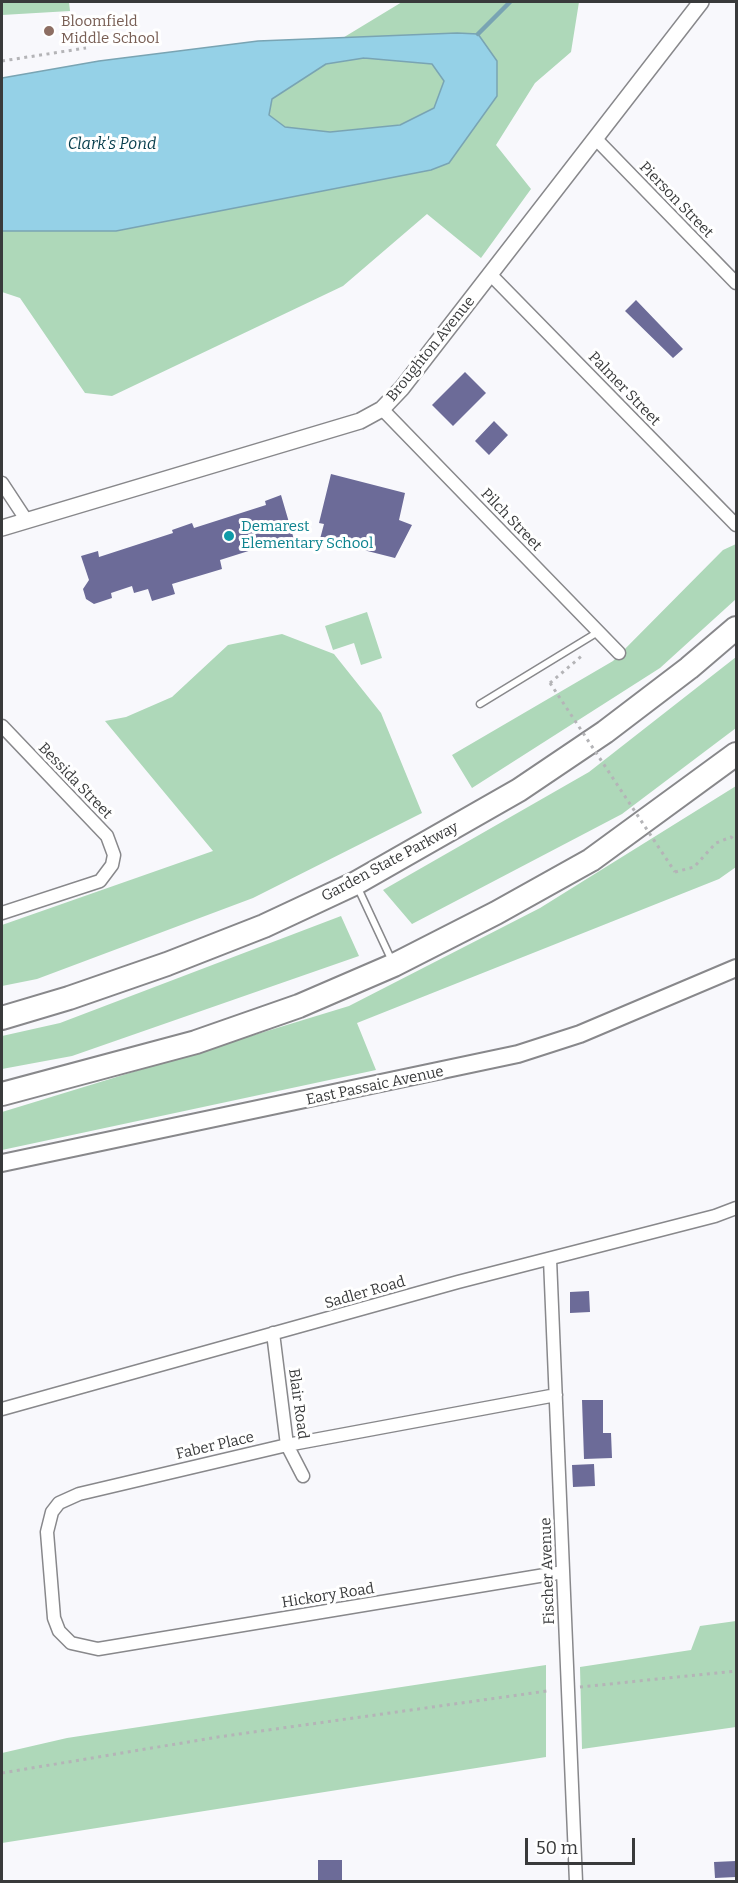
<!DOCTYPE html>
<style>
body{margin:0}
#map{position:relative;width:738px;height:1883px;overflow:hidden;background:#f8f8fc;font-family:Bitter,serif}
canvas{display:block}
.frame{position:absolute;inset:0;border:3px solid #393a3b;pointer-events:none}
.scale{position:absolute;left:525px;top:1838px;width:110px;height:27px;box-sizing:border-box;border:3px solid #393a3b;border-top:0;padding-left:8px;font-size:18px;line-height:21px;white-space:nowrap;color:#393a3b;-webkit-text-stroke:4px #fff;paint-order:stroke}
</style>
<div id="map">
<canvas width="738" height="1883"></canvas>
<div class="frame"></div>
<div class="scale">50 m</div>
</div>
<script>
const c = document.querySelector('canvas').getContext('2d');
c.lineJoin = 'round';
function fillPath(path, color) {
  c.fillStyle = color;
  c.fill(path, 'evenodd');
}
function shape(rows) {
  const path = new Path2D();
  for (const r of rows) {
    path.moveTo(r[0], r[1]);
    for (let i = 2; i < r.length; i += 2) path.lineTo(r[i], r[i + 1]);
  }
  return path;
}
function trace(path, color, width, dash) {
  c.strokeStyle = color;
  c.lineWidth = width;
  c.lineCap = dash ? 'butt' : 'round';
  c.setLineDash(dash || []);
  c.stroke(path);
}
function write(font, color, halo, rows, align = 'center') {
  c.font = font + ' Bitter,serif';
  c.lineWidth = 6;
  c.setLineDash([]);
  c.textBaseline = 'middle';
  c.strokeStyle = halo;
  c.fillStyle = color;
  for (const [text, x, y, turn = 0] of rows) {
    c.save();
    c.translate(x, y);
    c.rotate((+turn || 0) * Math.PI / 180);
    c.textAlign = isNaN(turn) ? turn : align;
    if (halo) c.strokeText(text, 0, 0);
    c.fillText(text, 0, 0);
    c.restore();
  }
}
const green = shape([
 [2,2,69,2,70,11,2,15],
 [402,2,579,2,571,52,535,83,496,145,531,189,481,258,427,214,343,286,112,396,85,393,20,298,2,292,2,231,116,231,431,170,449,163,497,96,478,34,341,39],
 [364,58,432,64,444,81,434,109,400,125,330,132,285,127,269,115,272,99,326,64],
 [736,544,736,599,660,668,472,788,452,755,613,661,723,550],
 [367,612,382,658,361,665,354,643,333,650,325,626],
 [282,634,334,654,381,713,422,813,253,898,37,979,2,986,2,925,213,851,105,721,126,717,172,697,228,645],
 [736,657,736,728,622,814,412,924,383,890,589,772],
 [736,786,736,867,719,879,357,1023,376,1070,2,1150,2,1112,349,1006,540,908],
 [341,916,359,956,72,1056,2,1069,2,1036,60,1023],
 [736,1621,736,1727,582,1749,580,1667,691,1650,700,1626],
 [546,1665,546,1757,2,1843,2,1753,67,1738]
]);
const water = shape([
 [457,33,478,34,497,61,497,96,449,163,431,170,116,231,2,231,2,78,99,61,258,41,457,33],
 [364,58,432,64,444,81,434,108,400,125,330,132,285,127,269,115,272,99,326,64,364,58]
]);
const stream = shape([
 [478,34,510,2]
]);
const building = shape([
 [636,300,683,349,673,358,625,311],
 [465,372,486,393,453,426,432,405],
 [494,421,508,435,489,455,475,441],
 [331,474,405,493,399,520,412,525,395,558,320,539,324,524,319,523],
 [281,495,295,543,279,548,277,542,220,560,222,569,172,584,175,594,152,601,148,589,134,593,132,586,111,593,112,598,94,604,86,599,83,589,89,580,81,556,98,551,99,557,173,533,172,530,192,523,194,528,266,505,265,501],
 [589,1291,590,1312,570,1313,570,1292],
 [582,1400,603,1400,603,1433,611,1433,612,1458,584,1459],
 [594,1464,595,1486,573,1487,572,1465],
 [318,1860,342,1860,342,1881,318,1881],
 [736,1861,736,1877,715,1878,714,1862]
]);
const path = shape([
 [2,61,86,48],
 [550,683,584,654],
 [675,872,694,867,716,843,731,837,736,841],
 [580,1687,736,1671],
 [2,1773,218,1737,547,1691]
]);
const service = shape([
 [480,704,598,632],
 [357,886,392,961]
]);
const minor = shape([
 [595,138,736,283],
 [490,274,736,525],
 [382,409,619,653],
 [2,483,27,521],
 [2,726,107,836,114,855,112,865,100,881,2,913],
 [550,1259,576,1882],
 [273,1333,287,1445,303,1476],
 [556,1395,287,1445,79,1494,59,1503,52,1512,47,1532,54,1618,59,1631,71,1643,98,1649,563,1572],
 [2,1409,458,1282,715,1216,736,1208]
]);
const tertiary = shape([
 [2,528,360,421,382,409,402,388,701,2]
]);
const secondary = shape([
 [2,1163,518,1054,580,1034,736,968]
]);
const motorway = shape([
 [2,1018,69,998,167,964,264,926,356,883,519,790,605,732,689,668,736,628],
 [2,1094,196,1042,299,1006,394,965,496,913,591,860,736,754]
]);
const pathBridge = shape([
 [550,683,675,872]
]);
const markers = [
 [49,31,6,"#8d6e63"],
 [229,536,6,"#0f9aa8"]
];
const educationNames = [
 ["Bloomfield",61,22],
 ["Middle School",61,39]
];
const streetNames = [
 ["Pierson Street",676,200,46],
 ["Broughton Avenue",431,349,-51],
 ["Palmer Street",624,389,46],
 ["Pilch Street",511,520,46],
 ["Bessida Street",75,781,46],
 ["Garden State Parkway",390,862,-28],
 ["East Passaic Avenue",375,1086,-12],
 ["Sadler Road",365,1293,-16],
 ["Blair Road",298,1404,82],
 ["Faber Place",215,1446,-13],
 ["Fischer Avenue",548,1571,-92],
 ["Hickory Road",328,1596,-9]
];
const cultureNames = [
 ["Demarest",241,527],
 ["Elementary School",241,544]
];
const waterNames = [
 ["Clark's Pond",112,145]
];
fillPath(green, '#aed8b9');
fillPath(water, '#95d1e7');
trace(water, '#79a4b3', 1.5);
trace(stream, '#79a4b3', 4.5);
fillPath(building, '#6c6b98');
trace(service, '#88888b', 9);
trace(minor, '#88888b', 15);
trace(tertiary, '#88888b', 18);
trace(secondary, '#88888b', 20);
trace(motorway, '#88888b', 26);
trace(path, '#b4b4b7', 3, [3, 4.5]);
trace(service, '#fff', 6);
trace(minor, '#fff', 12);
trace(tertiary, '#fff', 15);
trace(secondary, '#fff', 16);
trace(motorway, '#fff', 22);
trace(pathBridge, '#b4b4b7', 3, [3, 4.5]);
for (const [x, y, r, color] of markers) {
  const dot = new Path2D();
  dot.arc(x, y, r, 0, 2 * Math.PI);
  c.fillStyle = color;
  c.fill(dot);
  trace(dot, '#fff', 2);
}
write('15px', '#785e54', '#fff', educationNames, 'left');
write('15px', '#393a3b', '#fff', streetNames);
write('15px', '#0d838f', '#fff', cultureNames, 'left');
write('italic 16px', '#073e4d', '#fff', waterNames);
</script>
